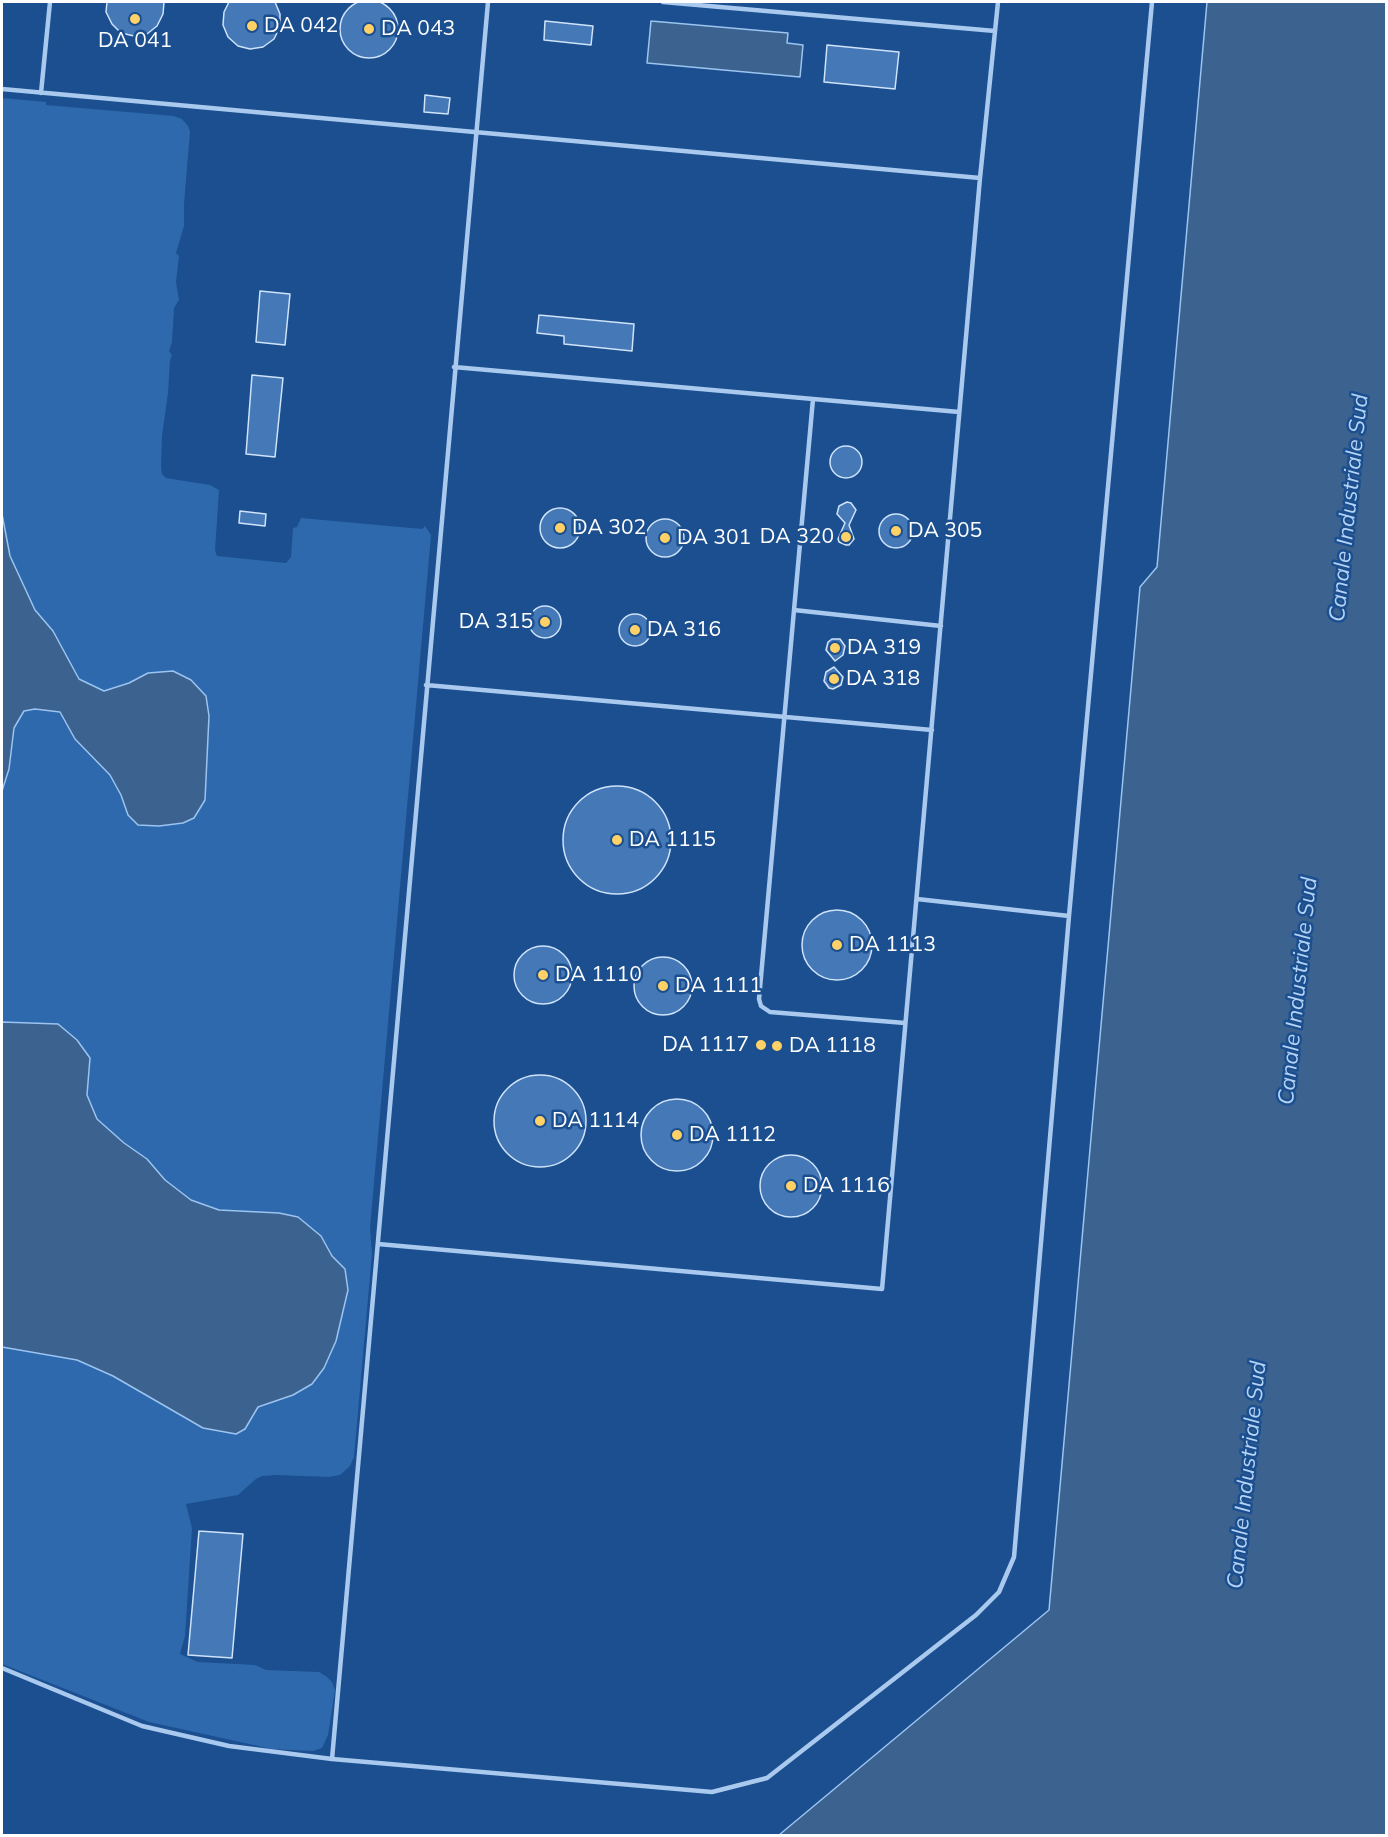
<!DOCTYPE html>
<style>
body{margin:0}
#map{position:relative;width:1388px;height:1837px;overflow:hidden;background:#1b4f8f;font-family:Mulish,sans-serif}
canvas{display:block}
.frame{position:absolute;inset:0;border:3px solid #fff;pointer-events:none}
</style>
<div id="map">
<canvas width="1388" height="1837"></canvas>
<div class="frame"></div>
</div>
<script>
const c = document.querySelector('canvas').getContext('2d');
c.lineJoin = 'round';
function fillPath(path, color) {
  c.fillStyle = color;
  c.fill(path, 'evenodd');
}
function shape(rows) {
  const path = new Path2D();
  for (const r of rows) {
    if (r.length === 3) {
      path.moveTo(r[0] + r[2], r[1]);
      path.arc(r[0], r[1], r[2], 0, 2 * Math.PI);
      continue;
    }
    path.moveTo(r[0], r[1]);
    for (let i = 2; i < r.length; i += 2) path.lineTo(r[i], r[i + 1]);
  }
  return path;
}
function trace(path, color, width, dash) {
  c.strokeStyle = color;
  c.lineWidth = width;
  c.lineCap = dash ? 'butt' : 'round';
  c.setLineDash(dash || []);
  c.stroke(path);
}
function write(font, color, halo, rows, align = 'center') {
  c.font = font + ' Mulish,sans-serif';
  c.lineWidth = 5;
  c.setLineDash([]);
  c.textBaseline = 'middle';
  c.strokeStyle = halo;
  c.fillStyle = color;
  for (const [text, x, y, turn = 0] of rows) {
    c.save();
    c.translate(x, y);
    c.rotate((+turn || 0) * Math.PI / 180);
    c.textAlign = isNaN(turn) ? turn : align;
    if (halo) c.strokeText(text, 0, 0);
    c.fillText(text, 0, 0);
    c.restore();
  }
}
const green = shape([
 [2,98,46,102,46,105,174,116,182,119,188,126,190,132,184,204,184,226,176,253,179,256,176,282,179,300,174,308,172,342,169,351,172,355,170,360,168,393,162,436,161,467,162,474,166,478,210,485,219,490,215,550,217,556,286,563,291,557,293,528,297,527,301,518,422,529,425,526,431,535,370,1228,372,1253,354,1457,350,1466,340,1475,329,1477,276,1475,262,1476,256,1479,238,1495,186,1504,192,1528,185,1636,180,1654,198,1662,255,1665,266,1670,319,1672,327,1677,332,1682,335,1690,328,1735,322,1748,313,1751,272,1749,149,1722,2,1664,2,1347,77,1360,245,1429,258,1407,293,1395,336,1341,348,1290,345,1269,332,1256,321,1236,243,1211,219,1210,191,1200,165,1180,147,1159,124,1143,97,1119,87,1095,90,1058,58,1024,2,1022,2,791,9,769,14,728,24,711,35,709,60,712,75,739,110,775,121,795,128,815,138,825,159,826,183,823,208,736,209,716,148,673,129,683,104,691,79,679,53,631,35,610,10,556,2,514]
]);
const water = shape([
 [1207,2,1386,2,1386,1835,779,1835,1049,1610,1140,587,1157,567,1207,2],
 [651,21,788,33,787,43,803,45,800,77,647,63,651,21],
 [2,514,10,556,35,610,53,631,79,679,104,691,129,683,148,673,173,671,191,680,206,696,209,716,205,800,194,818,183,823,159,826,138,825,128,815,121,795,110,775,75,739,60,712,35,709,24,711,14,728,9,769,2,791,2,514],
 [2,1022,58,1024,77,1040,90,1058,87,1095,97,1119,124,1143,147,1159,165,1180,191,1200,219,1210,279,1213,298,1217,321,1236,332,1256,345,1269,348,1290,336,1341,324,1368,312,1384,293,1395,258,1407,245,1429,236,1434,203,1428,113,1376,77,1360,2,1347,2,1022]
]);
const building = shape([
 [369,29,29],
 [107,2,164,2,163,14,157,26,147,34,134,36,121,33,112,24,106,12,107,2],
 [229,2,275,2,280,14,280,27,274,39,263,47,250,49,238,46,228,37,223,25,224,12,229,2],
 [545,21,593,26,591,45,544,40,545,21],
 [827,45,899,52,895,89,824,82,827,45],
 [425,95,450,98,448,114,424,112,425,95],
 [260,291,290,294,285,345,256,342,260,291],
 [539,315,634,324,632,351,564,344,564,336,537,333,539,315],
 [252,375,283,378,275,457,246,454,252,375],
 [846,462,16],
 [847,502,851,503,856,510,849,525,854,539,849,545,846,545,839,542,838,539,845,523,837,514,839,506,847,502],
 [560,528,20],
 [240,511,266,514,265,526,239,523,240,511],
 [896,531,17],
 [665,538,19],
 [545,622,16],
 [635,630,16],
 [832,639,840,639,845,646,843,655,835,661,826,650,828,642,832,639],
 [834,667,843,677,841,685,833,689,829,688,824,681,826,672,834,667],
 [617,840,54],
 [837,945,35],
 [543,975,29],
 [663,986,29],
 [540,1121,46],
 [677,1135,36],
 [791,1186,31],
 [199,1531,243,1534,232,1658,188,1655,199,1531]
]);
const lane = shape([
 [663,2,995,31],
 [2,89,980,178],
 [41,93,50,2],
 [454,367,959,412],
 [813,399,759,999,761,1006,770,1012,905,1023],
 [794,610,941,626],
 [426,685,932,730],
 [917,899,1069,916],
 [378,1244,882,1289,980,178,998,2],
 [2,1668,142,1726,229,1746,332,1759,712,1792,767,1778,976,1615,999,1592,1014,1557,1069,916,1152,2],
 [332,1759,488,2]
]);
const markers = [
 [135,19,6,"#ffd166"],
 [252,26,6,"#ffd166"],
 [369,29,6,"#ffd166"],
 [560,528,6,"#ffd166"],
 [896,531,6,"#ffd166"],
 [846,537,6,"#ffd166"],
 [665,538,6,"#ffd166"],
 [545,622,6,"#ffd166"],
 [635,630,6,"#ffd166"],
 [835,648,6,"#ffd166"],
 [834,679,6,"#ffd166"],
 [617,840,6,"#ffd166"],
 [837,945,6,"#ffd166"],
 [543,975,6,"#ffd166"],
 [663,986,6,"#ffd166"],
 [761,1045,6,"#ffd166"],
 [777,1046,6,"#ffd166"],
 [540,1121,6,"#ffd166"],
 [677,1135,6,"#ffd166"],
 [791,1186,6,"#ffd166"]
];
const poiNames = [
 ["DA 042",264,26],
 ["DA 043",381,29],
 ["DA 041",135,41,"center"],
 ["DA 302",572,528],
 ["DA 305",908,531],
 ["DA 320",834,537,"right"],
 ["DA 301",677,538],
 ["DA 315",533,622,"right"],
 ["DA 316",647,630],
 ["DA 319",847,648],
 ["DA 318",846,679],
 ["DA 1115",629,840],
 ["DA 1113",849,945],
 ["DA 1110",555,975],
 ["DA 1111",675,986],
 ["DA 1117",749,1045,"right"],
 ["DA 1118",789,1046],
 ["DA 1114",552,1121],
 ["DA 1112",689,1135],
 ["DA 1116",803,1186]
];
const waterNames = [
 ["Canale Industriale Sud",1349,508,-84],
 ["Canale Industriale Sud",1298,991,-84],
 ["Canale Industriale Sud",1247,1475,-84]
];
fillPath(green, '#2e69ad');
fillPath(water, '#3c6290');
trace(water, '#9cc4f0', 1.5);
fillPath(building, '#4478b7');
trace(building, '#cfe3fa', 1.5);
trace(lane, '#a9c9ee', 4.5);
for (const [x, y, r, color] of markers) {
  const dot = new Path2D();
  dot.arc(x, y, r, 0, 2 * Math.PI);
  c.fillStyle = color;
  c.fill(dot);
  trace(dot, '#1b4f8f', 2);
}
write('21px', '#fff', '#1b4f8f', poiNames, 'left');
write('italic 22px', '#b5d3f5', '#1b4f8f', waterNames);
</script>
